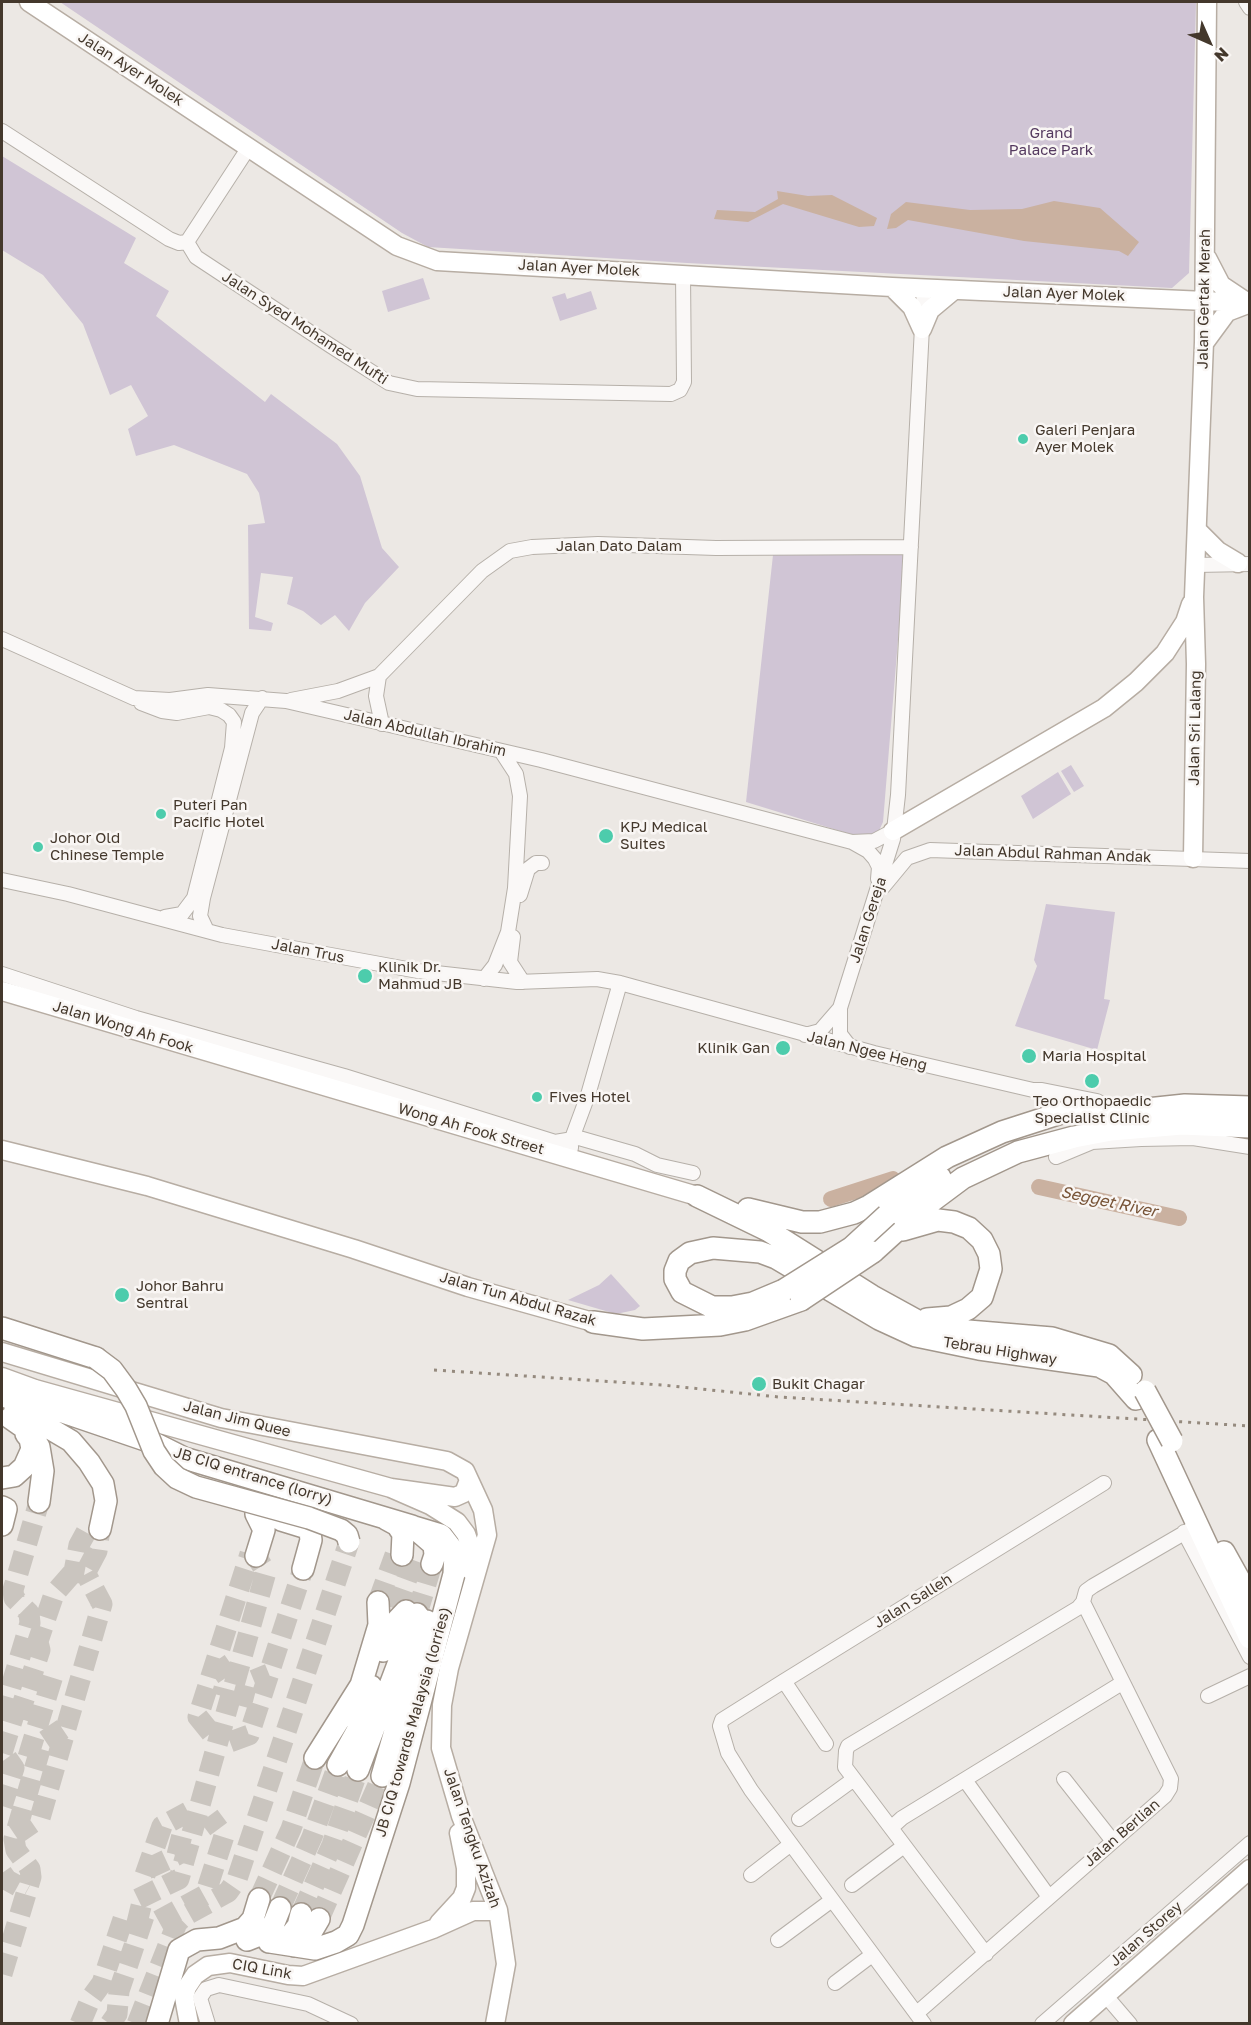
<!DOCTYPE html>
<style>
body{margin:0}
#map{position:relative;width:1251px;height:2025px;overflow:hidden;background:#ece8e4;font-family:"Golos Text",sans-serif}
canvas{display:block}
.frame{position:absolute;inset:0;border:3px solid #44382c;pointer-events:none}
.north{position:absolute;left:1179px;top:12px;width:60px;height:60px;-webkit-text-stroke:4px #f9f6f4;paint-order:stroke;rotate:135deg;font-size:16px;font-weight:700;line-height:24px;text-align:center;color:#44382c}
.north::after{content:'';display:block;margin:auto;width:21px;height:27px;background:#44382c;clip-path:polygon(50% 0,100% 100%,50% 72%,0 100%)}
</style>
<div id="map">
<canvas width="1251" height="2025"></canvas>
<div class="frame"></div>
<div class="north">N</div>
</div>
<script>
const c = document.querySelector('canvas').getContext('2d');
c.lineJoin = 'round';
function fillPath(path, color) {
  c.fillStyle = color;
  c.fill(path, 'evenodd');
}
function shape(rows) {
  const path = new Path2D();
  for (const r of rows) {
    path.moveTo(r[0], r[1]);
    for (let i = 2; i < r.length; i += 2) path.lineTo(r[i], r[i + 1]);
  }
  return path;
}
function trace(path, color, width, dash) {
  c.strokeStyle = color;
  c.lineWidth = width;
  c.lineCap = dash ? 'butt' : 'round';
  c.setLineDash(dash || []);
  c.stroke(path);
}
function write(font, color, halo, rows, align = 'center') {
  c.font = font + ' "Golos Text",sans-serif';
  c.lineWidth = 5;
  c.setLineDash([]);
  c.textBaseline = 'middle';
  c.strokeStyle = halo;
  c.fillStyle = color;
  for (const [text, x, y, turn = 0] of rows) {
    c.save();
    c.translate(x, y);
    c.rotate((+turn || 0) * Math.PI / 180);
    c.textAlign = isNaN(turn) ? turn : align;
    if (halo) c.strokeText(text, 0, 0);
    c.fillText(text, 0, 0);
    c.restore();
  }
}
const green = shape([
 [60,2,1196,2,1189,273,1172,288,687,263,428,247,402,233],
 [2,156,136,238,124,263,169,291,156,316,265,402,271,394,337,444,360,476,382,548,399,567,365,603,349,631,335,615,321,625,303,611,287,604,293,577,261,573,255,617,273,623,271,631,249,629,248,525,265,523,259,493,247,474,174,445,136,456,128,429,148,416,131,385,110,395,83,324,43,275,2,250],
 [423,278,430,299,388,312,382,291],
 [591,291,597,309,560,321,552,297,565,293,567,299],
 [773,555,905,555,883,822,877,835,866,839,746,802],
 [1071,765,1084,786,1074,792,1061,771],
 [1058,772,1071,794,1033,819,1021,796],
 [1046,904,1115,912,1104,999,1110,1000,1097,1050,1015,1026,1037,966,1034,960],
 [611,1274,640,1306,635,1310,616,1314,568,1300,599,1285]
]);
const water = shape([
 [777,191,808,196,832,195,877,218,874,226,859,227,783,204,748,222,714,219,717,210,755,212,778,199],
 [1054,201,1100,208,1139,242,1128,256,1119,251,1024,241,908,220,896,228,887,229,891,214,906,202,970,210,1022,209]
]);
const river = shape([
 [1039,1187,1179,1218],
 [831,1199,893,1179]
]);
const highwayTunnel = shape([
 [88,1568,97,1551,100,1529],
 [72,1582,79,1545,89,1527],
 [378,1602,395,1555],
 [396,1609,414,1559],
 [417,1614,432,1564],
 [36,1647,54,1594,76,1569],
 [216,1661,227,1677,222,1696],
 [241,1706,247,1683,269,1674],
 [2,1717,30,1623,29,1613,14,1598,13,1590,39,1502],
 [18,1718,40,1650,38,1642],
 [211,1733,198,1717,250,1554],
 [230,1742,249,1735,303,1569],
 [2,1753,18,1702],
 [28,1757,55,1669],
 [2,1806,14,1768,2,1751],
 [15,1835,40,1818,102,1604,86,1574],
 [147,1869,177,1855,182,1835],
 [2,1873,7,1880,27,1891],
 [145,1875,162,1826,188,1812],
 [138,1899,179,1879,266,1572,256,1556],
 [259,1899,291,1829,315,1758],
 [280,1908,312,1837,338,1765],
 [301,1914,332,1845,358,1770],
 [319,1919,382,1776],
 [2,1974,31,1877,30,1869,16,1850,14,1839,42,1743,67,1726],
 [80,2024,91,1998,102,1983,125,1913,158,1921,205,1895,224,1836,209,1816],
 [110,2024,117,2014,119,1991,147,1907],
 [137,2024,177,1923,183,1917,228,1892,237,1879,349,1542]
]);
const minor = shape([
 [1246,2,1250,8],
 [2,131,169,239,179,243,187,242],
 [187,242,196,257,331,346,389,383,417,389,671,394,680,390,684,382,683,274],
 [187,242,249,147],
 [1196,565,1250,564],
 [2,639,134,698,170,700,208,695,286,701,541,760,852,842,874,841,893,831],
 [379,676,376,696,382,724],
 [291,700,338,691,379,676,482,571,510,551,532,547,598,544,716,548,911,547],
 [141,703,162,711,177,713,209,707,221,710,229,715,234,722,232,748,194,898,182,914,165,917],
 [852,842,868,851,875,859,879,867,878,879],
 [2,880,68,894,222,935,418,971,517,982,597,979,620,983,874,1053,1033,1090,1042,1090,1097,1101,1113,1111],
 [883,887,907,858,930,850,1250,861],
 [520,895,528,869,536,863,542,863],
 [207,931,200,916,203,898,252,713,262,698],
 [513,937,510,962,523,982],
 [2,974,136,1018,344,1076,555,1142,579,1138,635,1154,657,1165,693,1173],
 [484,979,495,965,508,932,515,888,520,796,516,774,501,751],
 [805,1035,820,1031,840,1008],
 [850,1047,840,1034,840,1008,893,839,898,795,924,288],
 [571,1148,571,1141,588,1095,620,983],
 [1056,1157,1092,1142,1141,1139,1193,1138,1250,1147],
 [1184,1532,1250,1657],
 [784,1681,826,1744],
 [1208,1696,1250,1676],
 [1064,1779,1112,1840],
 [965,1780,1049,1897],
 [799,1819,854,1779],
 [891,1828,902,1818,1122,1683],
 [751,1875,791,1844],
 [852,1885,904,1846],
 [778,1940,832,1900],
 [986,1954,845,1767,846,1751,848,1746,1078,1608,1083,1602,1086,1591,1093,1586,1191,1529],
 [835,1983,872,1955],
 [1106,1996,1130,2024],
 [917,2013,1165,1796,1170,1788,1171,1779,1083,1602],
 [208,2024,200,1998,206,1989,219,1985,308,2004,351,2024],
 [924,2024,751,1790,728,1753,720,1726,722,1720,784,1681,1104,1483],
 [1042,2024,1250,1843]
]);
const major = shape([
 [29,2,397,246,437,261,892,287,1250,303],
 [1207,258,1221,285,1245,301],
 [892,287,912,307,922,329],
 [922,329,930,310,954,290],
 [1205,342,1227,312,1248,304],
 [1198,531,1218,551,1238,563],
 [893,831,1104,708,1136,682,1165,653,1185,622,1191,604],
 [1193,858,1196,664,1194,597,1204,342,1207,2],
 [2,991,697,1196],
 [2,1150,147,1186,354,1249,468,1287,593,1322],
 [2,1352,221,1418,447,1461,465,1471,483,1510,487,1535,449,1668,442,1705,441,1748,461,1816,498,1910,506,1964,495,2024],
 [2,1377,35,1389,391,1488,455,1497,464,1493,469,1480],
 [391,1488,430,1505,457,1522,466,1534,472,1551,470,1570],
 [439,1923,462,1898,466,1888,466,1868,459,1833],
 [189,2024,184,1997,187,1987,195,1975,208,1966,230,1963,288,1975,303,1976,433,1929,473,1911,493,1911],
 [1073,2024,1250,1869]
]);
const highway = shape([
 [1100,1114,1185,1105,1250,1107],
 [697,1196,769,1231,872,1296,923,1324,944,1329,1052,1338,1109,1355,1131,1375],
 [748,1209,802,1222,820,1222,854,1213,869,1206,947,1157,1002,1132,1061,1113,1113,1111],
 [887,1215,940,1177],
 [903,1230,938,1220,954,1222,969,1228,982,1240,989,1254,991,1269,982,1297,968,1309,951,1317,927,1319],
 [873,1252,916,1213,963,1178,1018,1152,1074,1137,1111,1130,1182,1124,1250,1127],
 [784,1290,753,1303,732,1307,712,1307,682,1292,675,1279,675,1271,679,1261,690,1253,713,1248,760,1252,776,1258,879,1319,916,1336,979,1349,1099,1366,1114,1374,1136,1399],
 [593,1322,643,1329,720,1325,745,1320,801,1300],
 [2,1328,96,1358],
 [2,1396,60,1411,154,1443,184,1458,412,1526,434,1545,435,1555,432,1564],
 [15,1408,71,1441,89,1462,103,1484,106,1501,100,1529],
 [10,1418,30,1432,39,1447,43,1471,39,1502],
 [1158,1440,1250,1638],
 [2,1478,14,1476,24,1467,32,1449,30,1439,26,1434],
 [2,1507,6,1509,2,1525],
 [386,1519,397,1525,403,1534,402,1555],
 [281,1520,307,1528,310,1532,311,1540,303,1569],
 [1224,1552,1250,1599],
 [256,1556,264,1530,256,1514],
 [383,1651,390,1628,406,1611],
 [315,1758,361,1685,379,1625,378,1602],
 [338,1765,357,1731,371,1686],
 [358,1770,417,1614],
 [382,1776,427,1621],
 [247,1940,267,1932,274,1923,280,1908],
 [269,1942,291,1935,298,1926,301,1914],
 [270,1942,315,1949,336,1942,348,1935,353,1925,399,1783,454,1574,455,1553,441,1535,411,1526],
 [294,1946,306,1941,319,1919],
 [157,2024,179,1950,197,1940,219,1938,245,1928,253,1919,259,1899]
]);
const rail = shape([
 [434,1370,662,1385,779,1397,1250,1426]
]);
const highwayBridge = shape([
 [784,1290,851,1248,887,1215],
 [801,1300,873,1252],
 [96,1358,112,1370,126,1389,136,1406,154,1451,164,1466,177,1478,196,1487,309,1518,341,1530,347,1535,349,1542],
 [1145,1391,1172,1441]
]);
const markers = [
 [1023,439,6,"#4dccac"],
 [161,814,6,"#4dccac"],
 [606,836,8,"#4dccac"],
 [38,847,6,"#4dccac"],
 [365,976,8,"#4dccac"],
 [783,1048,8,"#4dccac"],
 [1029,1056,8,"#4dccac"],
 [1092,1081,8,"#4dccac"],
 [537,1097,6,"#4dccac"],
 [122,1295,8,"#4dccac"],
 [759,1384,8,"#4dccac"]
];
const streetNames = [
 ["Jalan Ayer Molek",131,69,33],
 ["Jalan Ayer Molek",579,268,3],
 ["Jalan Ayer Molek",1064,294,2],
 ["Jalan Gertak Merah",1204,299,-89],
 ["Jalan Syed Mohamed Mufti",305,328,33],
 ["Jalan Dato Dalam",619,546],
 ["Jalan Sri Lalang",1195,728,-89],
 ["Jalan Abdullah Ibrahim",425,733,13],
 ["Jalan Abdul Rahman Andak",1053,854,2],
 ["Jalan Gereja",868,920,-72],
 ["Jalan Trus",308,951,11],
 ["Jalan Wong Ah Fook",123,1027,17],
 ["Jalan Ngee Heng",867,1051,14],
 ["Wong Ah Fook Street",471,1129,16],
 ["Jalan Tun Abdul Razak",518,1299,16],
 ["Tebrau Highway",1000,1351,9],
 ["Jalan Jim Quee",237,1419,14],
 ["JB CIQ entrance (lorry)",253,1476,17],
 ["Jalan Salleh",913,1601,-32],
 ["JB CIQ towards Malaysia (lorries)",413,1722,-74],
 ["Jalan Berlian",1122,1833,-41],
 ["Jalan Tengku Azizah",472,1838,71],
 ["Jalan Storey",1146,1934,-41],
 ["CIQ Link",262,1969,10]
];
const parkNames = [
 ["Grand",1051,133],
 ["Palace Park",1051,150]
];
const poiNames = [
 ["Galeri Penjara",1035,430],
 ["Ayer Molek",1035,447],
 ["Puteri Pan",173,805],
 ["Pacific Hotel",173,822],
 ["KPJ Medical",620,827],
 ["Suites",620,844],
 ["Johor Old",50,838],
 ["Chinese Temple",50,855],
 ["Klinik Dr.",378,967],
 ["Mahmud JB",378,984],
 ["Klinik Gan",770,1048,"right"],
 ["Maria Hospital",1042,1056],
 ["Fives Hotel",549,1097],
 ["Teo Orthopaedic",1092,1101,"center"],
 ["Specialist Clinic",1092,1118,"center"],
 ["Johor Bahru",136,1286],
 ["Sentral",136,1303],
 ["Bukit Chagar",772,1384]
];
const waterNames = [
 ["Segget River",1109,1202,12]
];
fillPath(green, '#d0c5d5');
fillPath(water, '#cab1a0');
trace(river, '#cab1a0', 16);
trace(highwayTunnel, '#cac5bf', 21, [21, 10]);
trace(minor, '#b6b0a9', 16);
trace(major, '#b7ada3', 21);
trace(highway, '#a2978c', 24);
trace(minor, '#faf8f7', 14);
trace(major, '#fff', 18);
trace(highway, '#fff', 21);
trace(rail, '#958a7e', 3, [3, 6]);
trace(highwayBridge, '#a2978c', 24, []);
trace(highwayBridge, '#fff', 21);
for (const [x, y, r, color] of markers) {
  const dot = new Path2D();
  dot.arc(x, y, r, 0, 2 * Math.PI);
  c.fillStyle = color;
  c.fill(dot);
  trace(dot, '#f9f6f4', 2);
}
write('15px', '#44382c', '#f9f6f4', streetNames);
write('15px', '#54395f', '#f9f6f4', parkNames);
write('15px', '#44382c', '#f9f6f4', poiNames, 'left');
write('italic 16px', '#775336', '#f9f6f4', waterNames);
</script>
